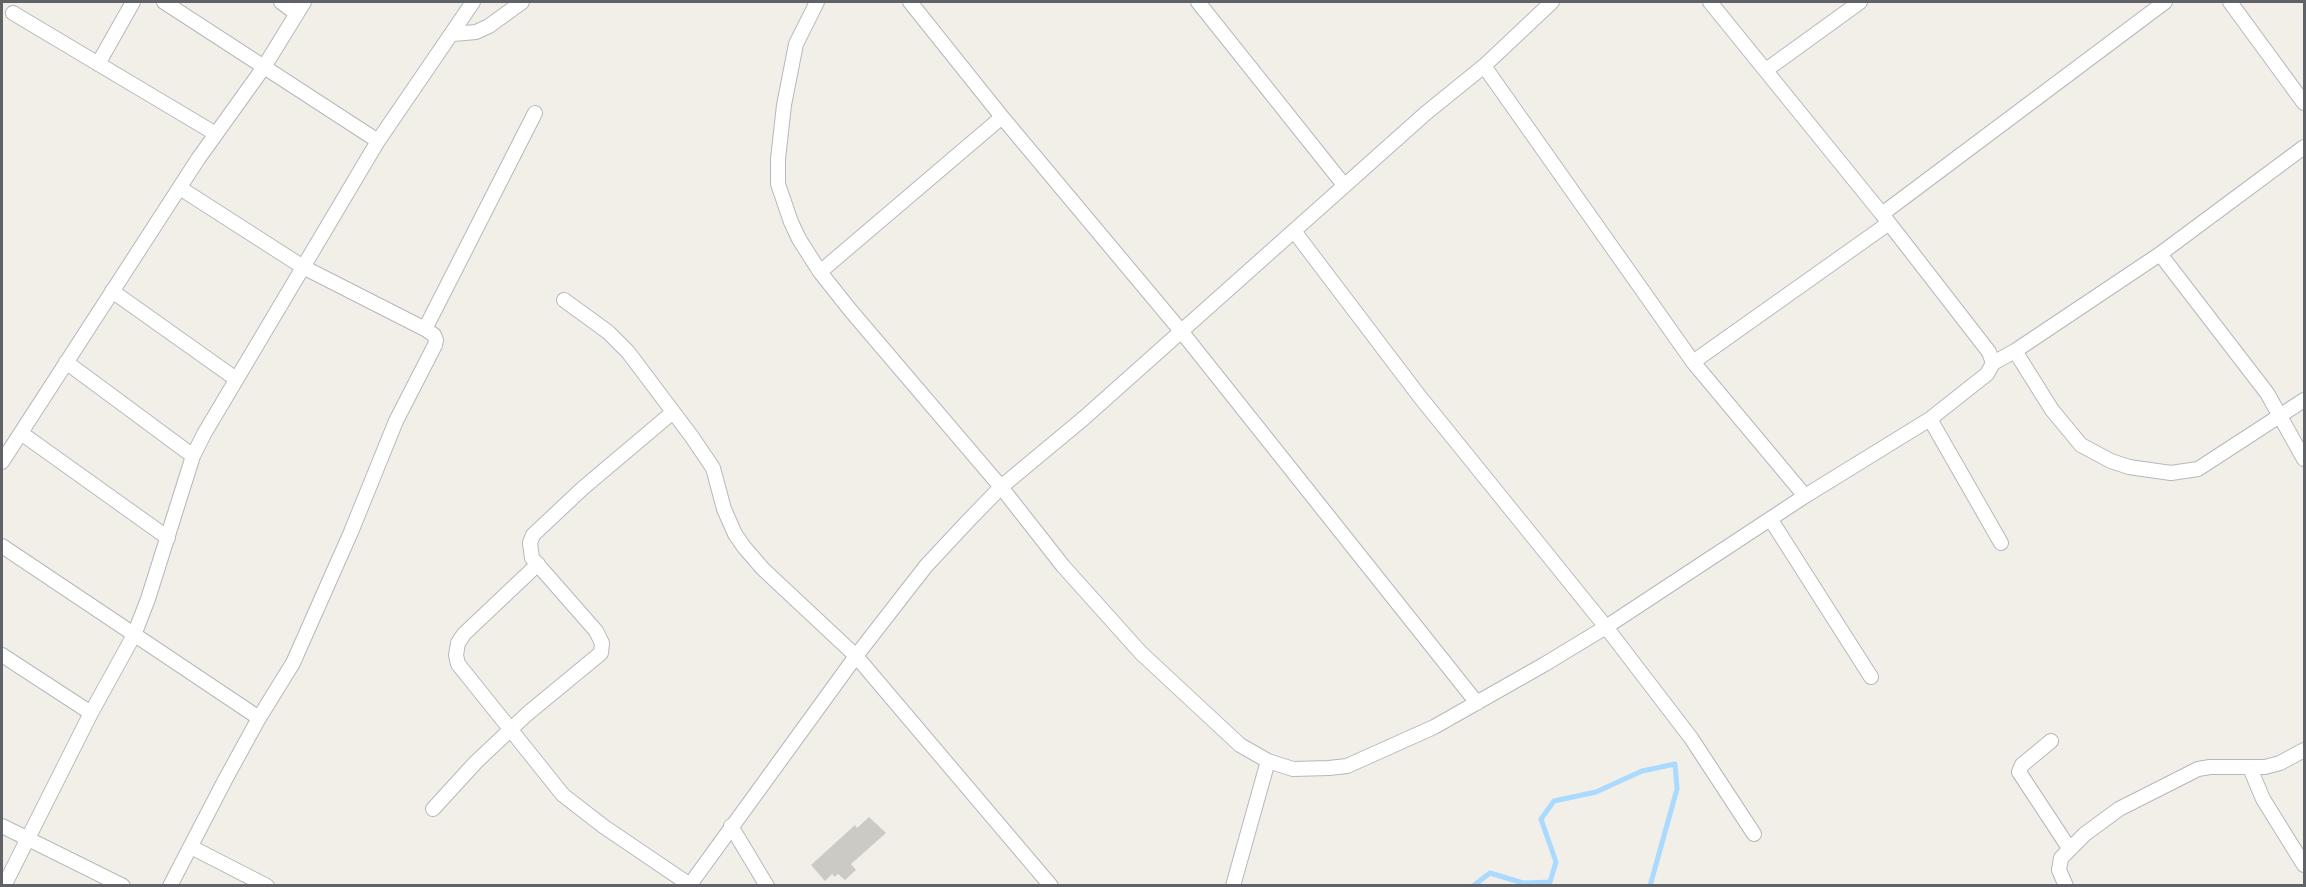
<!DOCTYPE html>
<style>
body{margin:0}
#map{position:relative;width:2306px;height:887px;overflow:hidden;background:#f1efe8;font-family:Montserrat,sans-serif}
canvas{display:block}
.frame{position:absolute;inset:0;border:3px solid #5f6368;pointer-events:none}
</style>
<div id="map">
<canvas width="2306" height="887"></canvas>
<div class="frame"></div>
</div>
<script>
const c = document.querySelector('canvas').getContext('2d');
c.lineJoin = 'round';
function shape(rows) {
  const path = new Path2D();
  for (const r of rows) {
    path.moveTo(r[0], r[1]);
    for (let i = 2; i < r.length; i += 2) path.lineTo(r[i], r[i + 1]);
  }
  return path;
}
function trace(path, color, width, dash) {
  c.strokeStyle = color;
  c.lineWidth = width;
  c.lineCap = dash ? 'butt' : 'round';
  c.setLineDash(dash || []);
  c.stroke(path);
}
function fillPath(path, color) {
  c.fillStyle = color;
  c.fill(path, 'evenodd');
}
const stream = shape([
 [1473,886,1490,873,1523,883,1550,882,1556,862,1541,819,1554,801,1596,792,1642,771,1675,764,1677,789,1650,886]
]);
const building = shape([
 [869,817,886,833,851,864,856,870,845,880,838,874,835,877,832,874,825,881,811,865,855,825,857,828]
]);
const minor = shape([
 [164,2,378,141],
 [281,2,297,14],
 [817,2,796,44,784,105,778,159,778,184,791,222,799,239,820,272,851,311,1001,487,1063,566,1141,653,1240,745,1268,761,1293,769,1329,768,1347,766,1434,727,1545,664,1606,627,1805,496,1930,419,1987,374,1993,363,1989,352,1882,214,2165,2],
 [910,2,1002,117,1181,331,1477,703],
 [1198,2,1344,185],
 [1710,2,1882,214],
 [2230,2,2304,103],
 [13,13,216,134],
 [453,34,476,32,489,26,522,2],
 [98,64,133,2],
 [1484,66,1693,362,1805,496],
 [1766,70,1860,2],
 [1294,231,1420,397,1606,627,1691,738,1754,834],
 [2160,254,2267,393,2304,459],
 [820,272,1002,117],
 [112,291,236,379],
 [564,300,608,332,628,352,692,437,713,468,724,509,735,534,744,547,763,569,856,656,1051,886],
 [425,329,535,113],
 [2015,351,2052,410,2081,445,2111,461,2129,467,2171,473,2198,469,2304,400],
 [66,362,193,456],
 [1693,362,1889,223],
 [1993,363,2015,351,2160,254,2304,147],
 [1930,419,2001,543],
 [21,433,168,538],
 [2,462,198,159,264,67,304,2],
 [1771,520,1871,677],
 [2,546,259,718],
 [538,564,464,634,458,643,456,655,458,664,563,795,603,826,690,885],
 [2,655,91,713],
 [2051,741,2022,765,2019,772,2069,848],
 [2250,768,2263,799,2304,865],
 [433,809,476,762,527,714,601,653,602,643,596,631,532,558,530,543,533,535,583,488,673,412],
 [2,826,123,886],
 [731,826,767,886],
 [191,847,267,886],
 [4,886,91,713,134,635,148,599,193,456,204,434,378,141,473,2],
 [170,886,225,780,259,718,293,663,351,532,396,421,435,345,436,340,434,335,425,329,303,267,180,188],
 [689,886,856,656,926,566,968,521,1001,487,1084,418,1426,113,1484,66,1552,2],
 [1233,886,1268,761],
 [2066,886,2059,870,2061,858,2085,834,2119,809,2198,769,2210,767,2265,767,2280,763,2304,750]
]);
trace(stream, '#aadaff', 5);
fillPath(building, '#cccac5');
trace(minor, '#b5b8bc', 16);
trace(minor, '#fff', 14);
</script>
